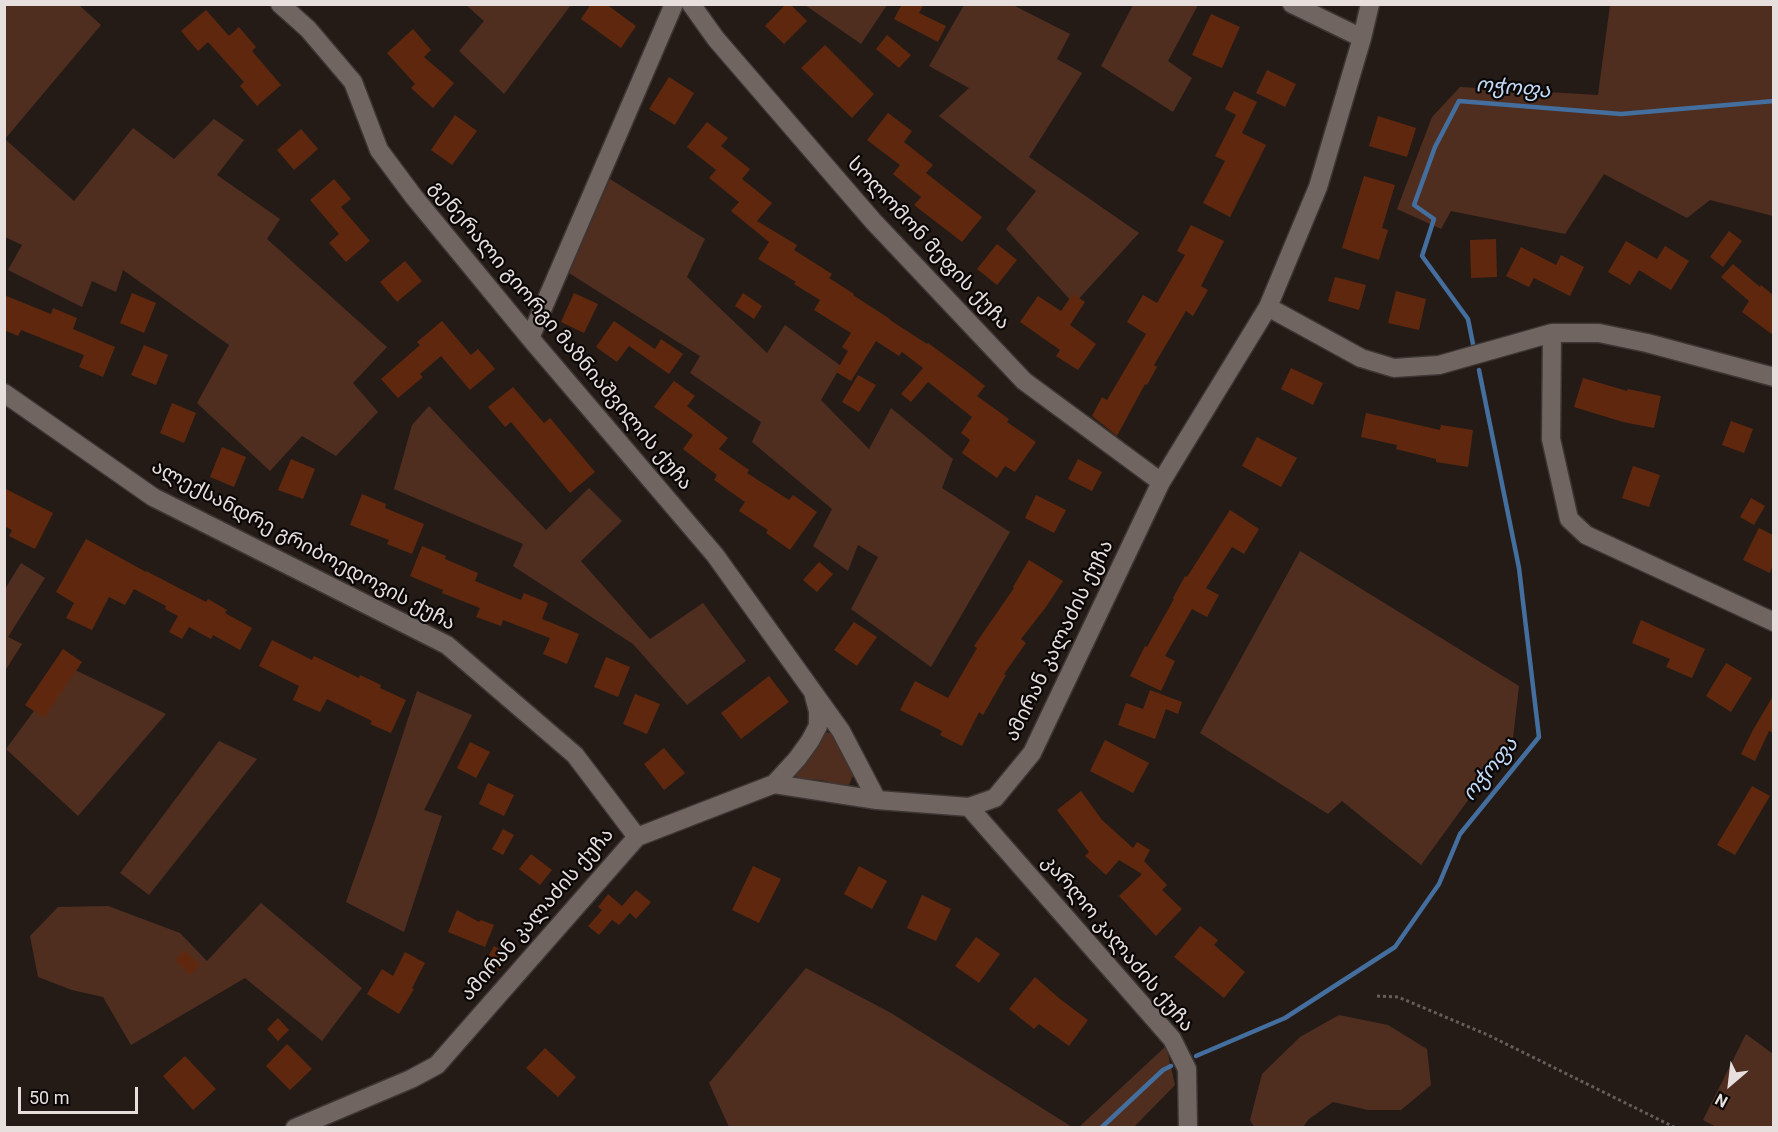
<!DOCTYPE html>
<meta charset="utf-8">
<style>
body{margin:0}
#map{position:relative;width:1778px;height:1132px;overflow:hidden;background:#241b17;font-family:Roboto,sans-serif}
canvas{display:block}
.frame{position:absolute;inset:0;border:6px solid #e6dfdd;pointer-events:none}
.north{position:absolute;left:1700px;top:1054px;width:60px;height:60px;-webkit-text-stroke:4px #0a0706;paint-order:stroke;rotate:208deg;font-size:16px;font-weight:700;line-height:24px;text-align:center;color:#e6dfdd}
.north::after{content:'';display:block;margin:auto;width:21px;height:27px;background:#e6dfdd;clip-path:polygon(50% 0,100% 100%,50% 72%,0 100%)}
.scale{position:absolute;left:18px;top:1087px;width:120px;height:27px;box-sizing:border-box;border:3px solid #e6dfdd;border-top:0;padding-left:8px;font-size:18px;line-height:21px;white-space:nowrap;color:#e6dfdd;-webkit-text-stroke:4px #0a0706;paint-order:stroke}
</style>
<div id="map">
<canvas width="1778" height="1132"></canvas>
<div class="frame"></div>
<div class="north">N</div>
<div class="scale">50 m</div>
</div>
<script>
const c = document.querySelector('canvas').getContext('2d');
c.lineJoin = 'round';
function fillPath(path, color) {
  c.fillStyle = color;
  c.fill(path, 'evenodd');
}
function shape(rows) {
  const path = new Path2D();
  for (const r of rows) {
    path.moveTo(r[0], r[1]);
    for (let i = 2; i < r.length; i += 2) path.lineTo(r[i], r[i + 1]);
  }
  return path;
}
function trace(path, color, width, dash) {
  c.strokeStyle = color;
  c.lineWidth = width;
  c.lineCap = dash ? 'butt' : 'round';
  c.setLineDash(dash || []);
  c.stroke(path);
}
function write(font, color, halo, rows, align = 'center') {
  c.font = font + ' Roboto,"Noto Sans Georgian",sans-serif';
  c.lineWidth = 4.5;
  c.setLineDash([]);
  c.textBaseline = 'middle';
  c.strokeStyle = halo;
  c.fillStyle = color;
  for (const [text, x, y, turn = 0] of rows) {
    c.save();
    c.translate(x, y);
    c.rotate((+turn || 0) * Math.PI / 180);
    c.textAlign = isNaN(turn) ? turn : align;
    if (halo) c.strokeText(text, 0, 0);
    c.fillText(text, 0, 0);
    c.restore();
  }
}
const green = shape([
 [5,4,79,5,101,25,5,139,74,201,133,128,174,159,214,119,244,140,217,175,280,219,267,239,387,347,353,383,378,412,336,456,302,436,270,471,197,403,229,345,123,270,116,292,92,281,82,307,8,270,22,245,5,237],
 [466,5,571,5,504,94,459,51,484,21],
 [805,5,887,5,861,44],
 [964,5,1013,5,1070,34,1057,59,1082,73,1029,157,1139,233,1074,304,1006,229,1036,191,939,116,969,88,929,66],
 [1133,5,1198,5,1168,61,1192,78,1173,112,1101,66],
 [1610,5,1773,5,1773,216,1710,200,1687,218,1604,174,1565,234,1451,211,1441,229,1397,209,1432,117,1460,87,1598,95],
 [610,179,705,239,687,277,767,353,785,325,841,366,821,400,869,449,891,408,953,459,942,488,1010,532,931,667,851,609,878,557,858,545,848,571,813,546,832,509,752,442,761,422,690,373,700,356,569,273],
 [429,406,546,530,589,488,622,521,581,561,650,639,703,603,746,661,687,705,633,644,513,566,523,544,394,489,412,425],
 [1300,551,1519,686,1513,738,1421,865,1342,801,1328,814,1200,733],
 [21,563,45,578,8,637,22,644,5,671,5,589],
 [67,666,166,714,78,816,6,749],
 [417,691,472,715,424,810,442,816,404,932,346,902,376,817],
 [822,732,831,733,838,739,854,767,853,776,849,785,839,785,821,780,801,779,795,776],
 [219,741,257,759,149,895,120,873],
 [261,903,362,988,322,1041,245,978,131,1045,103,997,72,990,38,977,30,936,58,907,108,906,180,933,207,961],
 [806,968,891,1013,1072,1127,729,1127,709,1083],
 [1339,1015,1388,1025,1427,1049,1431,1085,1401,1110,1368,1110,1333,1102,1309,1119,1303,1127,1254,1127,1250,1120,1262,1074,1300,1037],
 [1746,1034,1773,1054,1773,1127,1716,1127,1703,1120],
 [1166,1046,1175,1085,1134,1127,1078,1128]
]);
const stream = shape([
 [1473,344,1468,319,1422,256,1434,219,1414,205,1435,147,1459,101,1621,114,1774,101],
 [1196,1056,1285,1018,1395,947,1439,884,1460,834,1539,737,1519,568,1479,370],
 [1101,1128,1163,1070,1171,1066]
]);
const building = shape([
 [591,4,606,4,636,26,621,48,581,19],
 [786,4,790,4,807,21,784,44,765,26],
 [902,4,924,4,919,13,946,26,938,42,894,19],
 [206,10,229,36,239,27,256,47,252,51,281,85,257,106,240,86,244,82,208,42,198,51,181,31],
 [1211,14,1240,27,1222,68,1192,55],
 [413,29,431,50,424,57,454,83,433,108,411,88,415,84,387,53],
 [887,35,911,55,899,68,876,49],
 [825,45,874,94,852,118,801,68],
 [1267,70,1296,84,1285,107,1256,93],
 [669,77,694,93,675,125,649,109],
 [1234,91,1257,102,1242,133,1266,145,1230,217,1203,203,1225,161,1215,156,1236,115,1225,109],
 [888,113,912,131,904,142,933,165,926,173,982,217,962,242,914,205,921,197,893,174,900,165,867,140],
 [455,115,477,131,452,165,431,150],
 [1378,116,1416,128,1407,157,1369,146],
 [707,122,728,138,721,146,750,169,742,179,772,203,757,221,797,245,794,250,832,274,829,278,854,294,853,295,890,319,890,320,927,344,928,343,965,370,985,386,977,396,1009,419,1007,422,1036,442,1015,472,1005,466,997,478,962,453,970,440,961,433,972,417,928,382,911,402,901,394,923,368,902,352,899,356,876,341,851,381,836,372,848,351,842,347,851,333,814,310,820,300,794,284,796,282,758,259,769,242,731,211,739,202,709,178,716,170,687,147],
 [301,129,318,149,294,170,277,150],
 [1364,176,1395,185,1382,228,1388,230,1379,260,1342,248],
 [334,179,351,199,341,207,370,241,346,262,329,243,339,234,310,200],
 [1191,225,1224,241,1201,286,1208,290,1193,316,1186,311,1154,365,1157,367,1147,385,1145,384,1117,436,1092,416,1102,397,1107,400,1146,334,1127,322,1143,295,1157,303,1185,255,1177,251],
 [1729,231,1742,241,1723,267,1710,257],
 [1496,239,1497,277,1471,278,1470,240],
 [1626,241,1657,259,1665,246,1689,261,1671,290,1639,270,1630,285,1608,272],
 [997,244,1017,260,997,285,977,269],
 [1521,247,1556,265,1561,255,1584,267,1570,296,1534,278,1529,287,1506,276],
 [405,261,422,281,397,302,380,282],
 [1733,264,1760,287,1761,285,1773,295,1773,335,1742,312,1749,301,1721,277],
 [1335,277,1366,285,1359,310,1328,301],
 [1396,291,1426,299,1419,330,1388,323],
 [132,293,156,303,144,333,120,323],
 [574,293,598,304,584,333,561,322],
 [743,293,762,306,754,319,735,306],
 [1073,294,1085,302,1070,325,1096,344,1078,370,1056,356,1060,350,1020,322,1038,296,1061,311],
 [4,295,51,314,53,308,77,318,73,329,115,347,103,377,79,367,84,355,21,330,18,336,4,330],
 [442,321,471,355,478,349,495,369,470,390,441,356,420,374,423,377,398,398,381,379,420,345,417,342],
 [614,321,655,349,661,339,683,354,669,374,629,346,617,362,596,347],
 [144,345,168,355,156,385,131,375],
 [1291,368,1323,383,1313,405,1281,389],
 [858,375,876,385,859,412,842,402],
 [1583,378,1627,391,1628,389,1661,396,1654,428,1623,422,1574,407],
 [674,381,695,396,687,406,728,438,719,449,749,470,747,473,789,500,793,495,817,512,790,550,766,533,768,530,739,511,745,502,714,480,717,475,683,449,693,435,654,407],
 [513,387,544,423,550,418,595,472,570,493,511,422,505,427,488,407],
 [172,403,196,413,184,443,160,433],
 [1366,413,1440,430,1441,425,1473,430,1468,467,1436,462,1436,459,1396,449,1397,445,1361,437],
 [1731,421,1753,429,1744,453,1722,445],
 [1257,437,1297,458,1281,487,1242,466],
 [222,447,246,457,234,487,210,477],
 [291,459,315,469,303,499,278,490],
 [1078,459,1102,472,1092,491,1068,479],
 [1633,466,1660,475,1649,507,1622,498],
 [4,488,53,513,35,549,9,536,12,530,4,526],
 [362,494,386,504,385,508,424,524,412,554,387,544,389,540,350,525],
 [1036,495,1066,510,1054,533,1025,518],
 [1751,498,1765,506,1754,525,1740,517],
 [1230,510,1259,529,1244,554,1232,547,1206,588,1219,595,1207,617,1192,609,1165,656,1175,661,1161,691,1130,676,1145,646,1147,647,1174,599,1173,598,1185,576,1187,577],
 [1759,528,1773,535,1773,565,1770,573,1743,560],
 [86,539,146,572,146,571,206,602,208,599,227,610,225,613,252,628,240,650,213,635,211,639,189,627,182,639,169,632,178,616,165,609,166,606,134,589,125,605,109,597,92,630,66,618,74,603,56,592],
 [422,546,446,556,445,559,478,573,475,581,521,600,524,593,548,603,542,619,579,634,567,664,543,654,550,638,503,620,501,626,476,617,480,608,442,593,443,590,410,576],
 [1029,560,1063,581,1046,607,1021,639,1026,643,1004,674,1006,675,983,715,979,712,962,746,940,735,942,731,900,710,915,681,948,698,977,648,974,646,1014,588,1013,587],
 [819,562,833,574,817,592,803,580],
 [1641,620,1705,649,1692,678,1666,667,1670,659,1632,643],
 [854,622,877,637,857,666,834,650],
 [272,640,312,660,314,656,359,678,360,675,381,685,380,688,406,700,391,733,370,724,372,721,327,699,320,712,293,700,299,686,259,666],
 [63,649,82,662,44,718,25,705],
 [606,657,630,667,618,697,594,687],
 [1726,663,1752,678,1731,712,1706,696],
 [769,676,789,702,741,739,721,713],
 [1150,690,1182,702,1178,714,1166,709,1155,739,1118,725,1126,703,1143,709],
 [635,694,660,704,647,734,623,724],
 [1773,696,1773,733,1769,731,1755,761,1741,754,1753,730],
 [1105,740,1149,763,1133,793,1090,771],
 [470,742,490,752,476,778,457,768],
 [664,748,685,773,664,790,644,764],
 [488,783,514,795,504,816,479,804],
 [1752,786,1770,796,1735,855,1717,845],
 [1081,791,1102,820,1133,848,1137,842,1150,850,1144,861,1167,885,1162,890,1182,909,1156,936,1119,896,1142,874,1119,860,1106,875,1085,856,1089,852,1057,810],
 [503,829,514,835,503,855,492,849],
 [531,854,552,870,540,885,519,869],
 [753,866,781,879,759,923,732,910],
 [859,866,887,881,872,909,844,894],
 [636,890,651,902,636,919,630,913,619,925,612,920,599,935,588,926,602,910,598,907,608,894,629,912,622,906],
 [922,895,951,909,936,941,907,928],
 [457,910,479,922,481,920,494,925,485,947,448,932],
 [1200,926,1218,940,1214,945,1245,972,1224,998,1174,957],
 [976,937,1000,954,979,983,955,966],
 [494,946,508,954,499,970,485,962],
 [185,950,200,965,190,975,175,960],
 [405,952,425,963,412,988,414,989,399,1014,367,994,382,969,393,976],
 [1035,977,1060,999,1088,1020,1069,1046,1039,1024,1034,1029,1009,1009],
 [278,1018,289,1030,278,1041,267,1029],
 [287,1044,312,1069,290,1090,266,1066],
 [545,1048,576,1077,558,1097,526,1068],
 [185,1056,216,1089,193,1110,163,1076]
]);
const path = shape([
 [1377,996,1398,997,1488,1035,1676,1128]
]);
const minor = shape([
 [280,4,308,29,353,82,379,150,414,197,530,338,715,555,841,731,877,800],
 [691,4,716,39,873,221,1024,381,1161,482],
 [1292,4,1362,38],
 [1268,307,1361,358,1394,368,1439,365,1552,333,1599,333,1647,343,1774,377],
 [1552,333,1551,439,1569,519,1586,535,1774,622],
 [530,338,674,4],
 [4,393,153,497,447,645,575,755,637,837],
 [774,784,797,759,810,741,818,726,818,711,814,696],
 [969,807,1172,1039,1187,1069,1188,1128],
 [295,1128,411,1079,437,1065,637,837,774,784,877,800,969,807,995,798,1032,753,1161,482,1268,307,1318,187,1362,38,1370,4]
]);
const streetNames = [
 ["სოლომონ მეფის ქუჩა",928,244,47],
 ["გენერალი გიორგი მაზნიაშვილის ქუჩა",560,336,50],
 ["ალექსანდრე გრიბოედოვის ქუჩა",303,546,28],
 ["ამირან კალაძის ქუჩა",1060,641,-64],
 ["ამირან კალაძის ქუჩა",538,915,-49],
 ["კარლო კალაძის ქუჩა",1117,944,50]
];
const waterNames = [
 ["ოჭოფა",1513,89,5],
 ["ოჭოფა",1491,770,-51]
];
fillPath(green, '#4f2e20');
trace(stream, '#446e9d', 4.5);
fillPath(building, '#5f280e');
trace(minor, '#3d3634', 21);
trace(path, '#665d5a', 3, [3, 3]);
trace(minor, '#706560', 18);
write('20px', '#e6dfdd', '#0a0706', streetNames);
write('italic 21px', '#c1d9f6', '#0a0706', waterNames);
</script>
